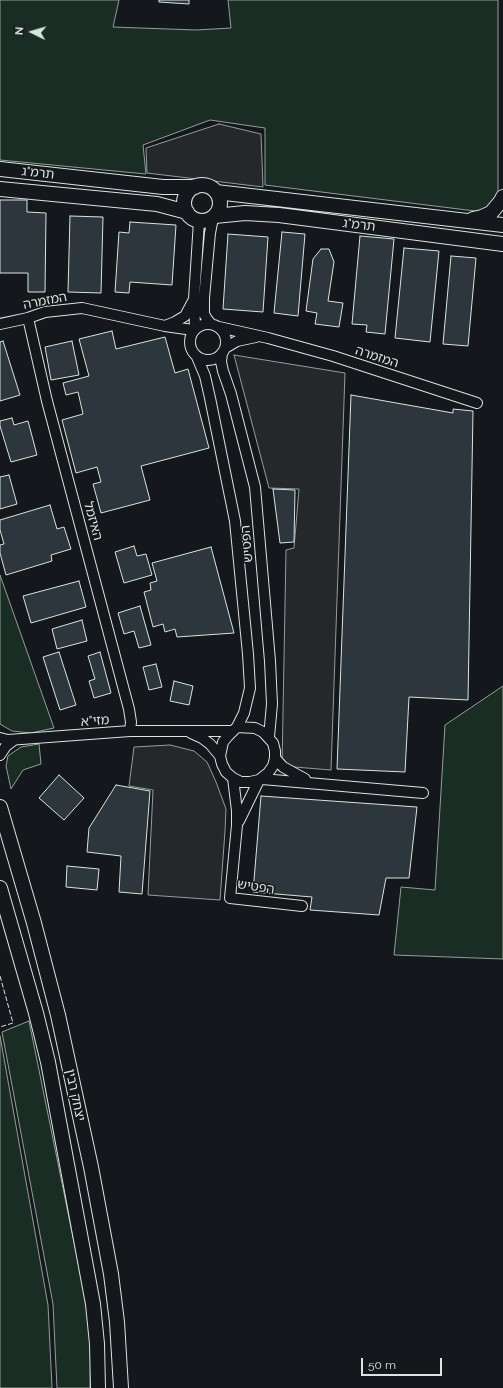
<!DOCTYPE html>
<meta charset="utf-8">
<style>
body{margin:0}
#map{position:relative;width:503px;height:1388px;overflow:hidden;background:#14181c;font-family:Raleway,sans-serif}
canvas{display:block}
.north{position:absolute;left:12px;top:12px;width:40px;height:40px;-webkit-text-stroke:3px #14181c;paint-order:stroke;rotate:275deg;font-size:11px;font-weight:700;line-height:16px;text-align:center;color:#d8e6dc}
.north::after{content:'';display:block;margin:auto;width:14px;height:18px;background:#d8e6dc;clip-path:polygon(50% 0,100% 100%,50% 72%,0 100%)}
.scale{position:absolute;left:361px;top:1358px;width:81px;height:18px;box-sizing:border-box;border:2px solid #d8e6dc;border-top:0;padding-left:5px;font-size:12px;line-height:14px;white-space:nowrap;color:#d8e6dc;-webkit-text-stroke:3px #14181c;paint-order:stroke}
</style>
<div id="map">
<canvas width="503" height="1388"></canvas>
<div class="north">N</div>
<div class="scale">50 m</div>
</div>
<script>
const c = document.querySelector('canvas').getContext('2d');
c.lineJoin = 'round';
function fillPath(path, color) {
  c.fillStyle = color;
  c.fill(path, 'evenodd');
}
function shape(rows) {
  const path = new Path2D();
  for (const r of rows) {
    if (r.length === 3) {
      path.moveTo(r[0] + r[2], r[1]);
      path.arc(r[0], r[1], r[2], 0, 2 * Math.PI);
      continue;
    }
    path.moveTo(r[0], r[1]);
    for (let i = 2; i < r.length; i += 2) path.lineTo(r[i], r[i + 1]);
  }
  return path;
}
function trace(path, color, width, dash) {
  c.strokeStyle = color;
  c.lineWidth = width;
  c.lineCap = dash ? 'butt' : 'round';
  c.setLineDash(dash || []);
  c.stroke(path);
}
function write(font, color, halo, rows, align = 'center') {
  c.font = font + ' Raleway,"Noto Sans Hebrew",sans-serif';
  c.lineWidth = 3;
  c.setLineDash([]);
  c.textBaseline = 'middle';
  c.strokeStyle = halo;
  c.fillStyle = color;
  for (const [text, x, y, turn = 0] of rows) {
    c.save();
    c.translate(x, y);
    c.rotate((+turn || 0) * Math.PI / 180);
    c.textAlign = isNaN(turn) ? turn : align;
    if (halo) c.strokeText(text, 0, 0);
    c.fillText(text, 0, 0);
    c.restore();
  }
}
const green = shape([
 [0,0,119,0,113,27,196,30,231,28,228,0,498,0,498,191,495,205,483,212,265,185,265,128,210,120,143,145,146,174,0,160,0,0],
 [0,576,0,575,54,728,31,733,12,731,0,724,0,576],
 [503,686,503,959,394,955,401,887,435,890,445,725,503,686],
 [39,744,41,764,23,770,11,789,6,766,8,756,21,747,39,744],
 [29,1021,85,1296,91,1343,90,1388,57,1388,53,1304,2,1032,29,1021],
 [0,1036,48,1305,52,1388,0,1388,0,1036]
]);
const parking = shape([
 [219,124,261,134,263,187,147,173,146,148,219,124],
 [234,355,345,373,331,770,282,766,286,550,294,548,299,489,269,488,234,355],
 [170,745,194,751,207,762,216,782,226,809,225,831,220,900,148,895,153,790,129,786,134,747,170,745]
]);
const building = shape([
 [159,0,189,0,189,4,159,2,159,0],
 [0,200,27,200,27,212,46,213,45,292,28,292,28,273,0,273,0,200],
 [70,216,103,217,101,293,68,292,70,216],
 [130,222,176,225,172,285,130,282,129,293,115,292,119,232,129,233,130,222],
 [282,232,305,234,298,316,274,313,282,232],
 [228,234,268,237,263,312,223,309,228,234],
 [360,236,394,239,385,334,366,332,367,325,352,324,360,236],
 [404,248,439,251,430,342,395,338,404,248],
 [321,249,329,249,334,262,328,301,343,303,339,327,315,324,317,313,306,311,313,259,321,249],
 [451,256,476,258,468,346,443,344,451,256],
 [112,331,116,349,165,337,175,373,188,369,209,448,141,466,150,500,101,513,93,484,101,482,97,467,76,473,62,420,83,414,78,392,66,395,63,383,89,376,79,339,112,331],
 [3,341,20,395,0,401,0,342,3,341],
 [72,341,79,375,51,380,45,347,72,341],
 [351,395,453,413,453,409,473,411,468,700,409,697,405,772,337,769,351,395],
 [12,418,14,425,28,421,37,455,11,462,0,426,0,421,12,418],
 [9,475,17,504,0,509,0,477,9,475],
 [273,489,295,490,294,542,280,543,273,489],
 [50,505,57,529,64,527,71,549,51,555,52,561,6,575,0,553,0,545,4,544,0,530,0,520,50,505],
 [134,546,137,556,146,554,152,575,124,583,115,552,134,546],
 [211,547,234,633,177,637,175,629,165,632,163,624,153,627,144,592,151,590,150,583,157,581,152,563,211,547],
 [79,581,86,607,31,623,23,596,79,581],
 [140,606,151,645,139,648,134,631,124,634,118,613,140,606],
 [82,620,87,641,57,649,52,629,82,620],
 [59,652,76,705,60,710,43,657,59,652],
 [100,652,111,693,94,698,89,681,95,679,88,656,100,652],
 [156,664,162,687,149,690,143,667,156,664],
 [174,681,193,686,189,705,170,701,174,681],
 [59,775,84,798,64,820,39,798,59,775],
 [116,785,150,791,142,894,119,892,121,856,87,852,89,828,116,785],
 [261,796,417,807,409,878,386,878,379,915,310,910,312,897,253,892,261,796],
 [67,866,99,869,97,890,66,887,67,866]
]);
const street = shape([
 [28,318,47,401,129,709,131,722,130,731],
 [208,342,18],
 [0,324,28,318,45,312,82,308,165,326,193,330],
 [211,324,207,319,204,314,204,298,210,233,213,218],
 [165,326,175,322,185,316,193,301],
 [219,327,268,338,333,356,477,403],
 [195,328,194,299,199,221],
 [225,348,237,341,256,337],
 [222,353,221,362,223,371,231,394,255,487,270,661,272,704,269,737],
 [197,357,205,376,210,398,235,521,248,654,250,688,244,713,237,727],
 [237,727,255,728,263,732,273,743,275,751,275,758,273,766,268,773,259,780,250,782,241,782,233,778,226,772,222,764,220,756,223,742,228,736,237,727],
 [191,733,202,738,210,744,220,756],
 [0,738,8,740,130,731,233,731],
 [0,755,6,746,14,740],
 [275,758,283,767,305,779],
 [233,778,237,811,237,825,230,898,302,906],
 [262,779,423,793],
 [239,821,259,780]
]);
const secondary = shape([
 [0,169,163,187,195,187],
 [202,203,18],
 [0,189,157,204,187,212],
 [216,192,503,225],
 [215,216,245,213,279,215,503,244],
 [473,219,482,217,491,213,501,201,503,197],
 [0,807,34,923,58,1015,91,1167,111,1274,117,1322,121,1388],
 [0,888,36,1013,48,1062,93,1304,97,1344,98,1388]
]);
const fence = shape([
 [0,976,13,1023,0,1027]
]);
const streetNames = [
 ["תרמ\"ג",38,173,6],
 ["תרמ\"ג",359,225,7],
 ["המזמרה",45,301,-11],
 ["המזמרה",377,357,18],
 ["האיזמל",93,521,75],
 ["הפטיש",247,544,-95],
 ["מזי\"א",95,721,-4],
 ["הפטיש",256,887,9],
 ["יצחק רבין",75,1095,78]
];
fillPath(green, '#1a2d24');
trace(green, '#939e99', 1);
fillPath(parking, '#24282b');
trace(parking, '#939e99', 1);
fillPath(building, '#2c363c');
trace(building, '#d8e6dc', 1);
trace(street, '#d8e6dc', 12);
trace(secondary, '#d8e6dc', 16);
trace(street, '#14181c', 10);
trace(secondary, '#14181c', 14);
trace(fence, '#d8e6dc', 1, [5, 2]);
write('13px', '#d8e6dc', '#14181c', streetNames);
</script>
